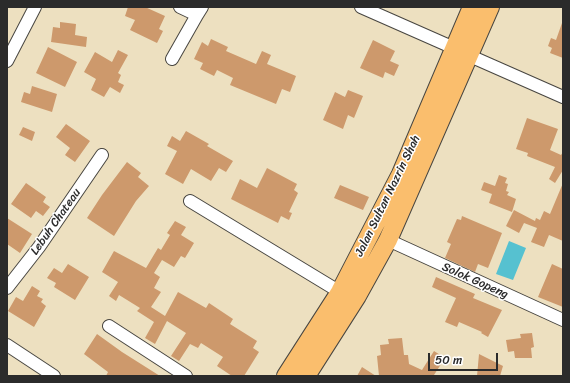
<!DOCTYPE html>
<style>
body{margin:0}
#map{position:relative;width:570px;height:383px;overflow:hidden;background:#ede0c0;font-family:Sriracha,sans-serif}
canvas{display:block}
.frame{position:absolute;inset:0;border:8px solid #2b2b2b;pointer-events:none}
.scale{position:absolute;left:428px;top:353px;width:70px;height:18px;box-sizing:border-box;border:2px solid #2b2b2b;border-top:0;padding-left:5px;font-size:12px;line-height:14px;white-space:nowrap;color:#2b2b2b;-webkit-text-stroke:3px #fff;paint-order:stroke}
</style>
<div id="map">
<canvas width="570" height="383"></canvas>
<div class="frame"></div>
<div class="scale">50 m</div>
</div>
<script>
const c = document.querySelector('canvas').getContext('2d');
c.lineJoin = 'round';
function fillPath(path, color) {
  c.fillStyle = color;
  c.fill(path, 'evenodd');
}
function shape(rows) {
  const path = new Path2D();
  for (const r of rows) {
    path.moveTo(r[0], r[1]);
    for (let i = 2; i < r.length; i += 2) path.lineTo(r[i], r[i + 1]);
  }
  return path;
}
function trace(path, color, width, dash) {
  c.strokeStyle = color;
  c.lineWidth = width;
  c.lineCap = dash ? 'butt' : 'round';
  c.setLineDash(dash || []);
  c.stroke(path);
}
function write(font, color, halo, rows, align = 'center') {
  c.font = font + ' Sriracha,sans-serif';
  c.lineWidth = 3;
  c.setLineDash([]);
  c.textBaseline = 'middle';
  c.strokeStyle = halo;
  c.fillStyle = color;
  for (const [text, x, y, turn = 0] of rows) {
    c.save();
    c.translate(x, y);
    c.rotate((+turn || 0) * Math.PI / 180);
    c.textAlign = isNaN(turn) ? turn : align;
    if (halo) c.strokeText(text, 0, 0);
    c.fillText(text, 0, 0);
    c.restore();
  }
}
const water = shape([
 [509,241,526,248,513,280,496,274]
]);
const building = shape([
 [128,7,145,7,165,16,159,29,163,31,157,43,130,30,135,20,125,16],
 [60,22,76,24,75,35,87,37,86,47,51,42,53,27,60,28],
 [562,23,563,23,563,58,550,53,552,48,548,46,551,38,556,40],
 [211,39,228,47,226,51,256,64,262,51,271,55,267,64,296,76,290,92,282,89,276,104,230,85,233,78,217,70,214,76,200,69,203,63,194,59,202,42,208,46],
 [373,40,395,51,390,61,399,65,394,76,385,72,383,78,360,68],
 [48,47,77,62,65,87,36,73],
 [118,50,128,55,118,73,121,75,118,82,124,85,120,93,110,87,104,97,91,90,96,79,84,72,95,52,112,62],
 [32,86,57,94,52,112,21,102,24,92,30,94],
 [348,90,363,96,354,118,348,115,343,129,323,120,335,92,345,97],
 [527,118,558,129,550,150,561,155,563,152,563,170,555,183,549,179,555,167,527,156,528,153,516,149],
 [66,124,90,141,75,162,65,155,70,148,56,137],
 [23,127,35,132,32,141,19,135],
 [186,131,209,144,207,146,233,161,226,172,219,168,211,181,191,169,183,184,165,174,177,151,167,146,172,136,180,141],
 [127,162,141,173,138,177,149,186,136,201,114,236,87,218,102,195],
 [267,168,297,184,294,190,298,193,289,212,292,213,289,220,281,216,278,223,231,199,240,179,257,188],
 [499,175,507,178,505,183,508,184,506,191,509,192,507,195,516,199,512,212,489,203,492,194,481,190,484,182,495,186],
 [26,183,46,197,43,202,50,207,43,216,36,211,31,218,11,204],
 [563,183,563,241,549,235,544,247,531,242,537,228,524,223,519,233,506,226,514,210,535,221,536,218,540,220,544,211,550,214],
 [340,185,369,197,363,210,334,198],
 [462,216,502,233,488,268,478,264,475,272,445,258,451,244,447,242,457,219,461,220],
 [7,218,32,234,20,253,7,244],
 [175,221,186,227,181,235,194,243,185,258,181,256,174,267,162,260,154,273,160,277,154,288,161,292,151,307,165,316,178,292,206,308,209,303,233,319,230,324,257,341,253,348,259,352,244,376,232,376,217,366,223,357,201,343,198,348,190,344,179,361,171,356,186,333,167,321,155,344,145,338,154,322,137,311,140,308,119,295,116,301,109,296,118,282,102,272,114,251,146,268,158,248,161,250,170,235,167,233],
 [68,264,89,277,75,300,54,287,56,283,47,278,54,268,62,273],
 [552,264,563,269,563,307,538,297],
 [436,277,475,294,473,298,502,310,488,337,481,333,482,332,459,322,457,327,445,322,456,298,432,287],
 [32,286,40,291,37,296,43,299,41,302,46,306,34,327,8,311,16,297,23,301],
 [532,333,534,347,531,348,532,358,515,358,514,351,508,352,506,340,521,338,520,334],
 [97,334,122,352,160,376,106,376,108,372,84,354],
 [402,338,404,355,408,355,409,364,422,370,434,351,445,358,434,375,435,376,379,376,377,356,381,355,380,345,389,344,388,339],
 [479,354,503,366,500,376,477,376],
 [362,367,376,376,357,376]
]);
const minor = shape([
 [180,7,197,15,202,7],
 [361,7,454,48],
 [470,56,563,97],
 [172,59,197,15],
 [7,61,35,7],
 [190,201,340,292],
 [388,240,563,320],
 [7,288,39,247,102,155],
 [109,326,186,376],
 [7,345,54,376]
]);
const highway = shape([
 [286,376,340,292,401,174,472,7],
 [306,376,357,296,388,240,490,7]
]);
const streetNames = [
 ["Jalan Sultan Nazrin Shah",388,196,-64],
 ["Lebuh Chateau",56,222,-55],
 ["Solok Gopeng",475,281,24]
];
fillPath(water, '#56c1d0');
fillPath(building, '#cd996c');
trace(minor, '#484641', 14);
trace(highway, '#484641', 20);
trace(minor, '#fff', 12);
trace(highway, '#fabe6d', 18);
write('12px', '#2b2b2b', '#fff', streetNames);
</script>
